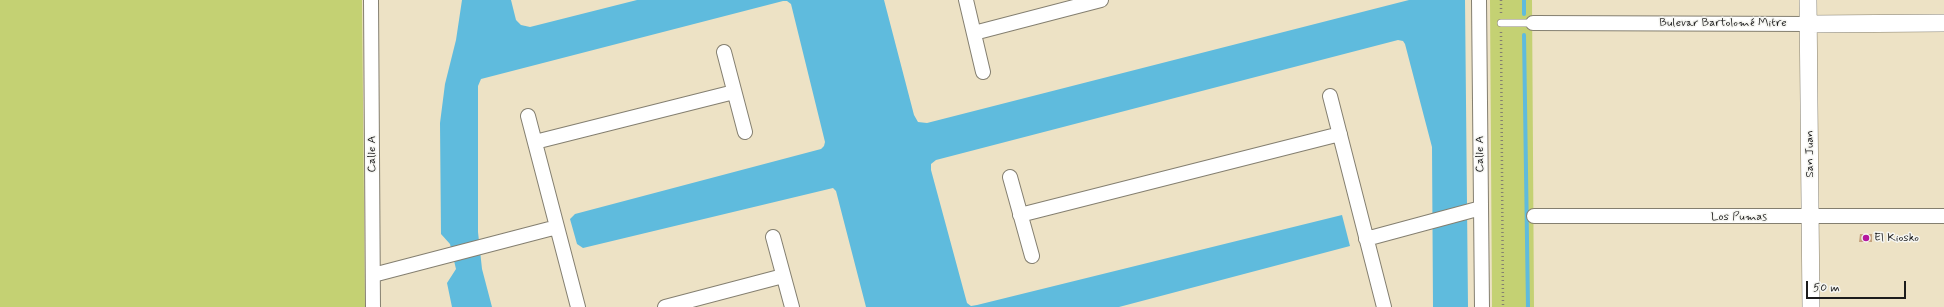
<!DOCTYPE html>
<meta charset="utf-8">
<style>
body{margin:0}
#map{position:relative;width:1944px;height:307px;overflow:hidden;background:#ede2c5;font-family:Mynerve,sans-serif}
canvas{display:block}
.scale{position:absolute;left:1806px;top:281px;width:100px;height:18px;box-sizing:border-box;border:2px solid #1c1c1c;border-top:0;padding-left:5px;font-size:12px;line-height:14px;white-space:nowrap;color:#1c1c1c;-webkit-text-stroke:3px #f6f6f2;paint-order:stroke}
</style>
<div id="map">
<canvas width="1944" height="307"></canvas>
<div class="scale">50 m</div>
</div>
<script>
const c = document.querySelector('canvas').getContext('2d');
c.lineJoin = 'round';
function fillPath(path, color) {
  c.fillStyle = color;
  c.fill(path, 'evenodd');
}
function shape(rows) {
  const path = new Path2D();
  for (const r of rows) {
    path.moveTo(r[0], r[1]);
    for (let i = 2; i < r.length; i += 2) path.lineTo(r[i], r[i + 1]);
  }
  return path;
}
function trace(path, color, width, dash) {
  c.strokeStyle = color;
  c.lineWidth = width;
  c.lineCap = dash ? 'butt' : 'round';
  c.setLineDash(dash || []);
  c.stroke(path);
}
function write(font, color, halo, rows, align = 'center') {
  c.font = font + ' Mynerve,sans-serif';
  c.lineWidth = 3;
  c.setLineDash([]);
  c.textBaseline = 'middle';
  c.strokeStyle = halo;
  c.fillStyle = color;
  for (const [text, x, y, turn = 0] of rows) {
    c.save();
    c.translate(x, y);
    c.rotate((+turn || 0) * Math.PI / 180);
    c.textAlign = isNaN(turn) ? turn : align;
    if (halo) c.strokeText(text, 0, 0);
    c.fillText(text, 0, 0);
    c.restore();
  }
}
const green = shape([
 [0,0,362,0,365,307,0,307],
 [1490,0,1532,0,1534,307,1492,307]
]);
const water = shape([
 [462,0,511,0,516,20,521,25,530,27,637,0,884,0,914,115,918,122,927,123,1409,0,1465,0,1468,307,1433,307,1432,147,1405,44,1403,41,1398,40,936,160,931,164,931,170,967,303,971,306,977,305,1342,215,1350,246,1119,307,866,307,836,191,833,188,583,248,577,244,570,219,575,214,821,149,824,146,825,142,791,4,787,1,783,1,481,79,478,86,478,232,482,269,492,307,452,307,447,283,456,269,450,244,441,234,440,123,445,84,456,40]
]);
const stream = shape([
 [1524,0,1524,14],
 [1524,35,1528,307]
]);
const building = shape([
 [1860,234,1872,234,1872,242,1859,242]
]);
const path = shape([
 [1501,0,1501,13],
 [1501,32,1503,307]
]);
const service = shape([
 [1501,23,1533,23]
]);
const minor = shape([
 [371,0,373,307],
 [966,0,983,72],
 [1479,0,1482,307],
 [1533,23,1809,24],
 [974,33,1101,0],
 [724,52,745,132],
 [1330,96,1384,307],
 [528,116,578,307],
 [535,142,734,92],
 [1010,177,1032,256],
 [1020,215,1340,134],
 [1534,216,1944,216],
 [773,237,792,307],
 [1366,239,1481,208],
 [373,275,557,227],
 [665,307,783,276]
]);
const tertiary = shape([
 [1808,0,1811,307],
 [1809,24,1944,23]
]);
const markers = [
 [1866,238,4,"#b5179e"]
];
const streetNames = [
 ["Bulevar Bartolomé Mitre",1723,23],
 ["Calle A",372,154,-90],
 ["Calle A",1480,154,-90],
 ["San Juan",1810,154,-90],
 ["Los Pumas",1739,217]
];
const poiNames = [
 ["El Kiosko",1874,238]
];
fillPath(green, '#c4d173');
fillPath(water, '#5fbbdd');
trace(stream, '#5fbbdd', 4);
fillPath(building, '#c5a17e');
trace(service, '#847f70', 8);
trace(minor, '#847f70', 16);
trace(tertiary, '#847f70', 18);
trace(path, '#847f70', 2.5, [1, 3]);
trace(service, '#fff', 7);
trace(minor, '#fff', 14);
trace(tertiary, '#fff', 17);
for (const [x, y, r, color] of markers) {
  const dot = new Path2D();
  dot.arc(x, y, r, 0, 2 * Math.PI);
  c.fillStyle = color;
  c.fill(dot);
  trace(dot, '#f6f6f2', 1.5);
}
write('12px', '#1c1c1c', '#f6f6f2', streetNames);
write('12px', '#1c1c1c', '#f6f6f2', poiNames, 'left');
</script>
